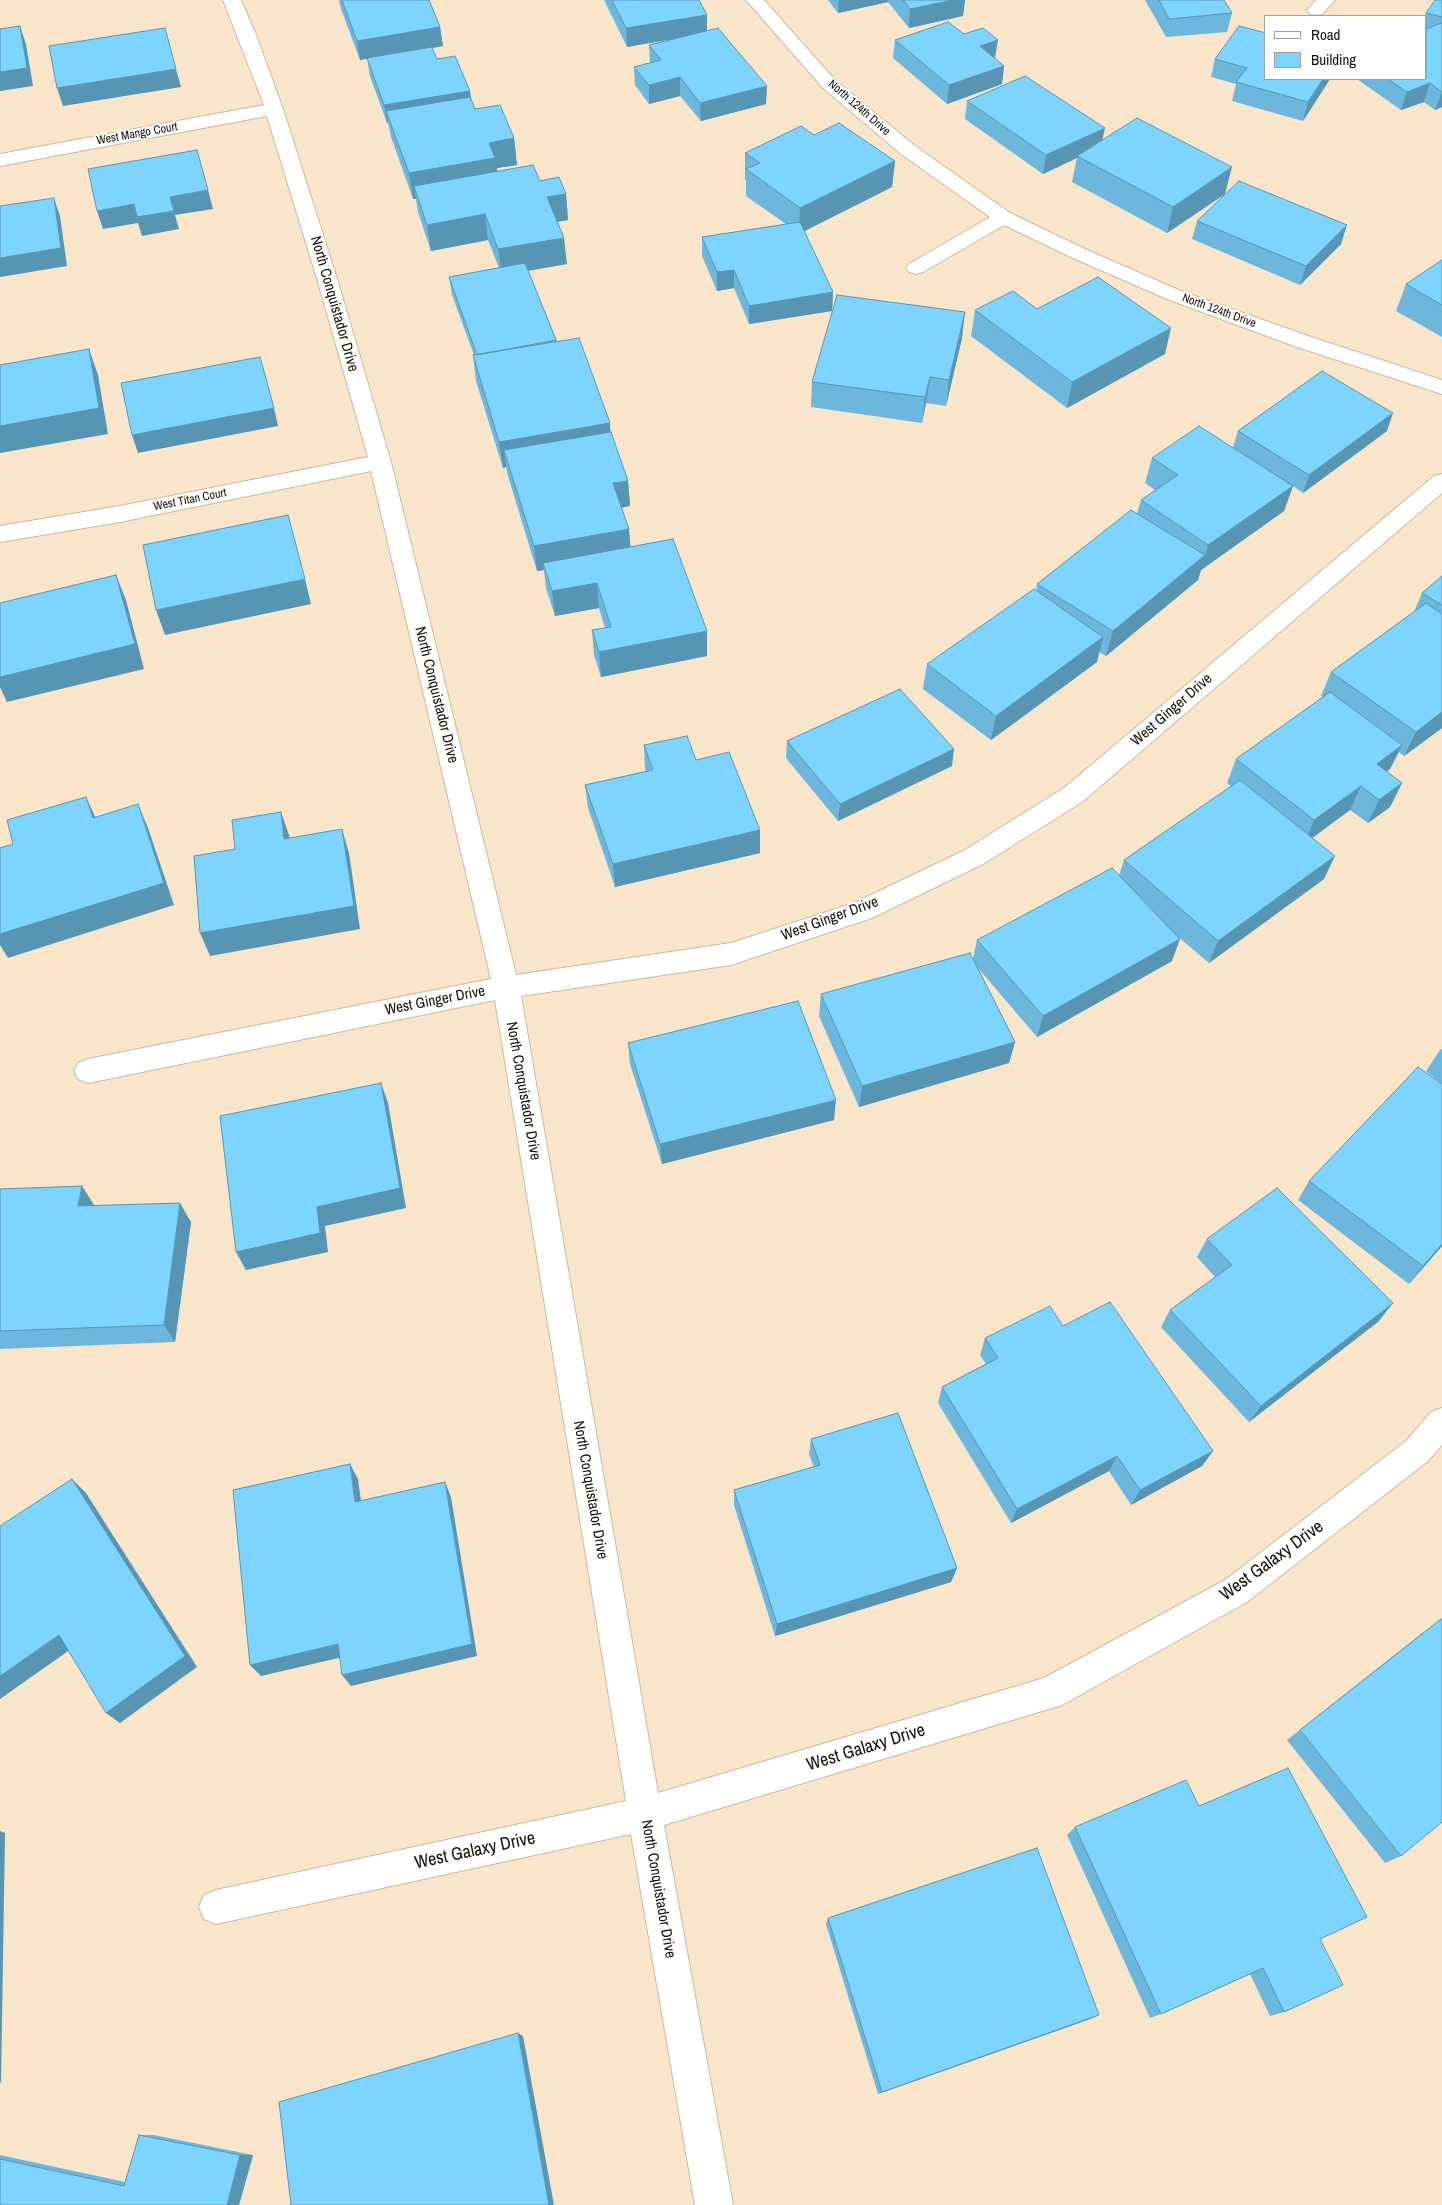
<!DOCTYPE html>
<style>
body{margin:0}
#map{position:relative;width:1442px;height:2205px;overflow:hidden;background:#f8e5ca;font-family:"Archivo Narrow",sans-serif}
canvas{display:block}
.legend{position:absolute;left:1264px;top:15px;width:162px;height:65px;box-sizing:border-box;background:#fff;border:1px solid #a29f9c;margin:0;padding:6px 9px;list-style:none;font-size:15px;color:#161007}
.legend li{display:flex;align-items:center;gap:10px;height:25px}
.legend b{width:25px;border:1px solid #a29f9c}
</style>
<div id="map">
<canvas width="1442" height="2205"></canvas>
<ul class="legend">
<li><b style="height:6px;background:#fff"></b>Road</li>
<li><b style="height:14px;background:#7dd5ff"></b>Building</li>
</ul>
</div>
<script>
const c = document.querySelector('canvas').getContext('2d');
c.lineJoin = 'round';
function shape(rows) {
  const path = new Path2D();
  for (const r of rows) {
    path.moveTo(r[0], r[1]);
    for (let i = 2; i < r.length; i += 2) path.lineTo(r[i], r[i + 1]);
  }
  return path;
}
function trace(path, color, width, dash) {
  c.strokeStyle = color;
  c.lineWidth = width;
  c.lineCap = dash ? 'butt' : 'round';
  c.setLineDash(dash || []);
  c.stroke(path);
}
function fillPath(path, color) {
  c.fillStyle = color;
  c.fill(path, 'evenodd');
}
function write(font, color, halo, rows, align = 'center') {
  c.font = font + ' "Archivo Narrow",sans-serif';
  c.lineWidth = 4;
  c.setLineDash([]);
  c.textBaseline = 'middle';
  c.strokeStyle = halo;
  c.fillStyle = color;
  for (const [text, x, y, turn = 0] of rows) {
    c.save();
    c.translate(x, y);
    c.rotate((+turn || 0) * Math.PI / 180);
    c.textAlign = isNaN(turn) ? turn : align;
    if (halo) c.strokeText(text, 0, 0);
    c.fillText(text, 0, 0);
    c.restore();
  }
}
const minor = shape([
 [223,0,241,0,256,35,283,109,338,282,391,462,516,975,731,943,854,903,965,850,1064,788,1434,476,1442,474,1442,493,1082,802,983,864,872,918,731,965,521,996,658,1793,1044,1678,1225,1580,1406,1441,1431,1412,1442,1408,1442,1445,1428,1461,1247,1602,1062,1705,664,1825,733,2205,695,2205,631,1834,216,1924,204,1919,199,1907,204,1895,216,1890,626,1801,495,1000,88,1083,78,1079,74,1071,78,1063,88,1059,491,979,371,471,120,522,0,542,0,526,120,506,368,457,318,282,267,116,0,166,0,154,264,105,223,0],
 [746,0,764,0,835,80,915,146,1010,213,1087,250,1181,291,1308,336,1442,380,1442,394,1294,346,1167,299,1073,258,1004,225,923,272,916,274,909,272,906,268,909,264,990,217,901,154,823,88,746,0],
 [1316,0,1335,0,1322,14,1316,15,1310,14,1307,10,1316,0]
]);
const wall = shape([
 [339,0,429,0,440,27,443,46,432,48,437,59,470,91,471,98,475,109,514,138,517,165,497,168,497,171,540,181,566,194,568,220,558,222,567,264,528,271,557,341,610,432,628,481,630,506,621,508,629,529,630,547,707,631,707,656,601,677,594,655,592,630,605,628,599,608,555,616,546,588,544,570,537,571,508,476,506,467,503,468,476,381,473,355,474,355,452,295,449,277,499,268,488,240,431,251,418,212,416,199,413,199,391,137,388,123,387,123,370,76,367,58,360,60,340,6],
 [604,0,699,0,707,15,707,31,766,104,701,121,680,96,649,104,635,85,634,67,650,63,649,45,677,38,627,47],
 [828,0,965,0,963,16,909,28,888,2,838,13],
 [1145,0,1224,0,1232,13,1227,32,1166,37],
 [1442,0,1442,107,1435,110,1424,102,1401,110,1357,79,1426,79,1425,16,1426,13],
 [1239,26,1266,79,1330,79,1303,121,1232,101,1236,84,1211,77,1215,59],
 [964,34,1004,66,1002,84,947,104,893,58,895,40],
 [967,101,1102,140,1225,194,1167,233,1072,182,1077,158,1043,174,965,119],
 [814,135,895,161,892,187,804,231,833,292,832,311,749,324,734,288,717,291,702,256,702,237,786,224,746,196,746,180,745,179,745,153],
 [1197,221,1341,244,1300,285,1192,239],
 [1442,260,1442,337,1396,311,1406,284],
 [1037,309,1165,354,1067,408,971,336,975,310],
 [962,338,946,406,926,403,922,423,811,407,812,382],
 [1238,431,1387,431,1303,493,1293,486,1284,511,1201,570,1198,580,1106,656,1099,652,1097,662,991,740,923,689,927,664,1036,591,1037,584,1137,514,1141,500,1155,490,1145,483,1152,458,1233,447],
 [1442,576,1442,728,1404,756,1399,752,1390,769,1387,772,1402,783,1390,807,1368,823,1350,810,1312,838,1324,879,1209,963,1176,935,1172,961,1037,1037,978,968,1015,1042,1009,1063,859,1107,819,1016,821,994,973,959,977,940,1119,876,1124,860,1231,786,1227,783,1236,759,1323,697,1321,696,1331,672,1414,612,1422,593],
 [787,741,952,766,838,821,786,758],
 [644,745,696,760,760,853,615,887,588,808,585,785,646,771,645,769],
 [628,1043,834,1120,662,1164,630,1064],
 [1442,1049,1442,1084,1426,1071,1440,1050],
 [1309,1181,1442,1246,1409,1284,1298,1200],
 [0,1189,191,1222,175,1342,0,1349],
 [1207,1239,1379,1321,1249,1422,1161,1327,1170,1310,1215,1277,1197,1257],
 [1063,1326,1213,1451,1202,1466,1131,1505,1109,1471,1011,1523,938,1403,942,1387,986,1364,980,1355,985,1338],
 [811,1439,957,1568,951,1582,775,1636,734,1505,734,1490,814,1467,809,1454],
 [1425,1631,1401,1856,1385,1863,1287,1740],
 [1199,1806,1320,1939,1284,2012,1270,2016,1250,1974,1161,2014,1150,2018,1067,1835,1075,1827],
 [828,1918,1090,2019,878,2094,826,1924],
 [139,2135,154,2135,253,2155,239,2205,0,2205,0,2155,125,2182]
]);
const shadedWall = shape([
 [839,0,888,0,888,2,838,13],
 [953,0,965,0,963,16,909,28,910,9],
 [707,15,707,33,627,47,626,28],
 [20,26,26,44,33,86,0,91,0,72],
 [440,27,443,46,360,60,357,41],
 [998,40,995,58,977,65,980,46],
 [1004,66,1002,84,947,104,949,85],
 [176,69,181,87,63,106,57,88],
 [680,77,680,96,649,104,649,85],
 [1323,79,1330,79,1303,121,1308,102],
 [1430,83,1424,102,1401,110,1407,92],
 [767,86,766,104,701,121,700,103],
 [470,91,472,109,386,111,388,123,387,123,384,105],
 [1442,92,1442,107,1435,110],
 [1105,128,1101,146,1077,156,1077,158,1043,174,1046,155],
 [514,138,517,165,497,168,498,184,414,186,416,199,413,199,409,173,489,143],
 [895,161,892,187,799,234,800,208],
 [1232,167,1225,194,1167,233,1173,207],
 [208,190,213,209,175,215,179,229,142,236,138,223,103,229,97,211],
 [566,194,568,220,549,223,547,197],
 [54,198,60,216,67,266,0,277,0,258],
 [485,214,488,240,431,251,427,225],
 [1347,225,1341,244,1300,285,1306,266],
 [564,238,567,264,502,275,498,249],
 [734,270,734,288,717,291,717,272],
 [833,292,832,311,749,324,749,306],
 [965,312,962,338,946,406,949,380],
 [1171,328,1165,354,1067,408,1072,382],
 [89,349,98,375,108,434,0,453,0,426],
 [930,377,926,403,922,423,925,397],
 [274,408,278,426,138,453,132,435],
 [1393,413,1387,431,1303,493,1309,475],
 [610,423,611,449,504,450,506,467,503,468,499,442],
 [628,481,630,506,614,509,613,483],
 [1293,486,1284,511,1201,570,1198,580,1106,656,1113,631,1205,555,1208,545],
 [629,529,631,554,543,563,544,570,537,571,534,546],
 [116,575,126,600,144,669,7,702,0,687,0,677],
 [305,579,311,604,165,635,156,610],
 [597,583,599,608,555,616,552,591],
 [707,631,707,656,601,677,599,652],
 [1103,637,1097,662,991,740,996,716],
 [1442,712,1442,728,1404,756,1416,732],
 [1402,745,1390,769,1365,788,1377,764],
 [954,749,952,766,838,821,840,804],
 [1402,783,1390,807,1368,823,1379,800],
 [1361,786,1350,810,1304,844,1314,820],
 [86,797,97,821,93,818],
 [138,804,148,828,174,905,8,958,0,945,0,934],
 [281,812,289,835,292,862,284,839],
 [342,829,349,853,360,929,210,956,200,933],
 [760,830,760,853,615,887,613,864],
 [1335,856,1324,879,1209,963,1218,941],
 [1180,939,1172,961,1037,1037,1043,1016],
 [1015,1042,1009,1063,859,1107,862,1086],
 [381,1083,388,1103,406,1208,325,1226,328,1252,246,1270,236,1252,317,1207],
 [836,1100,834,1120,662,1164,660,1144],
 [82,1186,94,1205,91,1225,78,1206],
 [180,1203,191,1222,175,1342,164,1325],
 [1442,1244,1442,1246,1409,1284,1423,1266],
 [1393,1303,1379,1321,1249,1422,1261,1406],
 [1213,1451,1202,1466,1131,1505,1140,1490],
 [1117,1456,1109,1471,1011,1523,1017,1509],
 [350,1464,358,1479,363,1516,355,1502],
 [72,1479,86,1493,197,1667,120,1723,106,1713],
 [445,1482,451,1497,477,1656,351,1686,342,1675],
 [957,1568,951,1582,775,1636,777,1624],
 [59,1635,74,1647,0,1699,0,1676],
 [338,1644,347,1656,261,1676,250,1665],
 [0,1831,5,1833,1,2083,0,2082],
 [1099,2015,1090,2019,878,2094,882,2092],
 [518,2033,523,2036,554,2205,549,2205],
 [240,2155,253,2155,239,2205,227,2205]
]);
const building = shape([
 [342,0,429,0,440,27,357,41,342,0],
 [612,0,699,0,707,15,626,28,612,0],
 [903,0,953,0,910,9,903,0],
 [1159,0,1224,0,1232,13,1169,19,1159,0],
 [1435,0,1442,0,1442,17,1426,13,1435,0],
 [948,22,964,34,983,28,998,40,980,46,1004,66,949,85,895,40,948,22],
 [1442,23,1442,92,1430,83,1407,92,1388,79,1426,79,1426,29,1442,23],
 [20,26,27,68,0,72,0,29,20,26],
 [1239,26,1266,33,1266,79,1323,79,1308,102,1236,82,1247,68,1215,59,1239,26],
 [165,28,176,69,57,88,49,46,165,28],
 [718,28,767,86,700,103,680,77,649,85,634,67,661,60,649,45,718,28],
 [432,47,437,59,455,56,470,91,384,105,367,58,432,47],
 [1025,76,1105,128,1046,155,967,101,1025,76],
 [470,97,475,109,500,105,514,138,489,143,495,158,409,173,386,111,470,97],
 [1137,118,1232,167,1173,207,1077,156,1137,118],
 [839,123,895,161,800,208,746,169,760,163,745,153,801,126,814,135,839,123],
 [197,150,208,190,170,197,174,211,137,217,134,204,97,211,88,169,197,150],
 [533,165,540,181,559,177,566,194,547,197,564,238,498,249,485,214,427,225,414,186,533,165],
 [1239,181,1347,225,1306,266,1197,221,1239,181],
 [54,198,61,248,0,258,0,206,54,198],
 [800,222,833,292,749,306,734,270,717,272,702,237,800,222],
 [1442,260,1442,305,1406,284,1442,260],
 [525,263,556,340,477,355,449,277,525,263],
 [1098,277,1171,328,1072,382,975,310,1013,291,1037,309,1098,277],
 [837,295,965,312,949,380,930,377,925,397,812,382,837,295],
 [579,338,610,423,499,442,473,355,579,338],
 [89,349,99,408,0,426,0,365,89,349],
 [260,357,274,408,132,435,121,383,260,357],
 [1322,371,1393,413,1309,475,1238,431,1322,371],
 [1199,426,1293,486,1208,545,1141,500,1178,475,1152,458,1199,426],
 [611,432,628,481,613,483,629,529,534,546,504,450,611,432],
 [1131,510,1205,555,1113,631,1037,584,1131,510],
 [288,515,305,579,156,610,143,545,288,515],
 [673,539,707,631,599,652,592,630,611,627,597,583,552,591,543,563,673,539],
 [116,575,135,644,0,677,0,603,116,575],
 [1442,576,1442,605,1422,593,1442,576],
 [1034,589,1103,637,996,716,927,664,1034,589],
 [1426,603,1442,614,1442,712,1416,732,1331,672,1426,603],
 [900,689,954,749,840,804,787,741,900,689],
 [1330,692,1402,745,1377,764,1402,783,1379,800,1361,786,1314,820,1236,759,1330,692],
 [687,736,696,760,729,752,760,830,613,864,585,785,653,770,644,745,687,736],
 [1240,780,1335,856,1218,941,1124,860,1240,780],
 [86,797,93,818,138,804,164,883,0,934,0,848,13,844,7,820,86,797],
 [281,812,284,839,342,829,354,906,200,933,194,856,235,849,232,820,281,812],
 [1112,868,1180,939,1043,1016,977,940,1112,868],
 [970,953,1015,1042,862,1086,821,994,970,953],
 [798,1001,836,1100,660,1144,628,1043,798,1001],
 [1418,1067,1442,1084,1442,1244,1423,1266,1309,1181,1418,1067],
 [381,1083,400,1188,317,1207,320,1233,236,1252,220,1116,381,1083],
 [82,1186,78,1206,180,1203,164,1325,0,1331,0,1189,82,1186],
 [1277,1188,1393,1303,1261,1406,1170,1310,1232,1265,1207,1239,1277,1188],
 [1110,1302,1213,1451,1140,1490,1117,1456,1017,1509,942,1387,998,1358,985,1338,1050,1306,1063,1326,1110,1302],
 [898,1413,957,1568,777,1624,734,1490,820,1465,811,1439,898,1413],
 [350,1464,355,1502,445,1482,472,1644,342,1675,338,1644,250,1665,233,1490,350,1464],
 [72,1479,185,1656,106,1713,59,1635,0,1676,0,1526,72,1479],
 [1441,1619,1442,1621,1442,1822,1401,1856,1300,1730,1441,1619],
 [1288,1768,1367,1917,1320,1939,1343,1985,1284,2012,1263,1968,1161,2014,1075,1827,1186,1780,1199,1806,1288,1768],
 [1037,1848,1099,2015,882,2092,828,1918,1037,1848],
 [518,2033,549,2205,291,2205,279,2102,518,2033],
 [139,2135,240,2155,227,2205,0,2205,0,2159,124,2186,139,2135]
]);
const farStreetnames = [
 ["North 124th Drive",859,108,41],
 ["West Mango Court",137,134,-10],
 ["North 124th Drive",1219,311,20],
 ["West Titan Court",190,500,-11]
];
const streetNames = [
 ["North Conquistador Drive",334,304,74],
 ["North Conquistador Drive",436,695,76],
 ["West Ginger Drive",1172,710,-41],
 ["West Ginger Drive",830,919,-20],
 ["West Ginger Drive",435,1001,-11],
 ["North Conquistador Drive",523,1091,80],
 ["North Conquistador Drive",590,1490,80],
 ["North Conquistador Drive",658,1889,80]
];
const nearStreetnames = [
 ["West Galaxy Drive",1272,1561,-36],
 ["West Galaxy Drive",866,1748,-17],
 ["West Galaxy Drive",475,1851,-12]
];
trace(minor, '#ccb99f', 2);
fillPath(minor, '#fff');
fillPath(wall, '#6cb7db');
fillPath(shadedWall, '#5895b2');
fillPath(building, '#7dd5ff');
trace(building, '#5895b2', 1);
write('12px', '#161007', '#fff', farStreetnames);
write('15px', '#161007', '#fff', streetNames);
write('18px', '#161007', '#fff', nearStreetnames);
</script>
